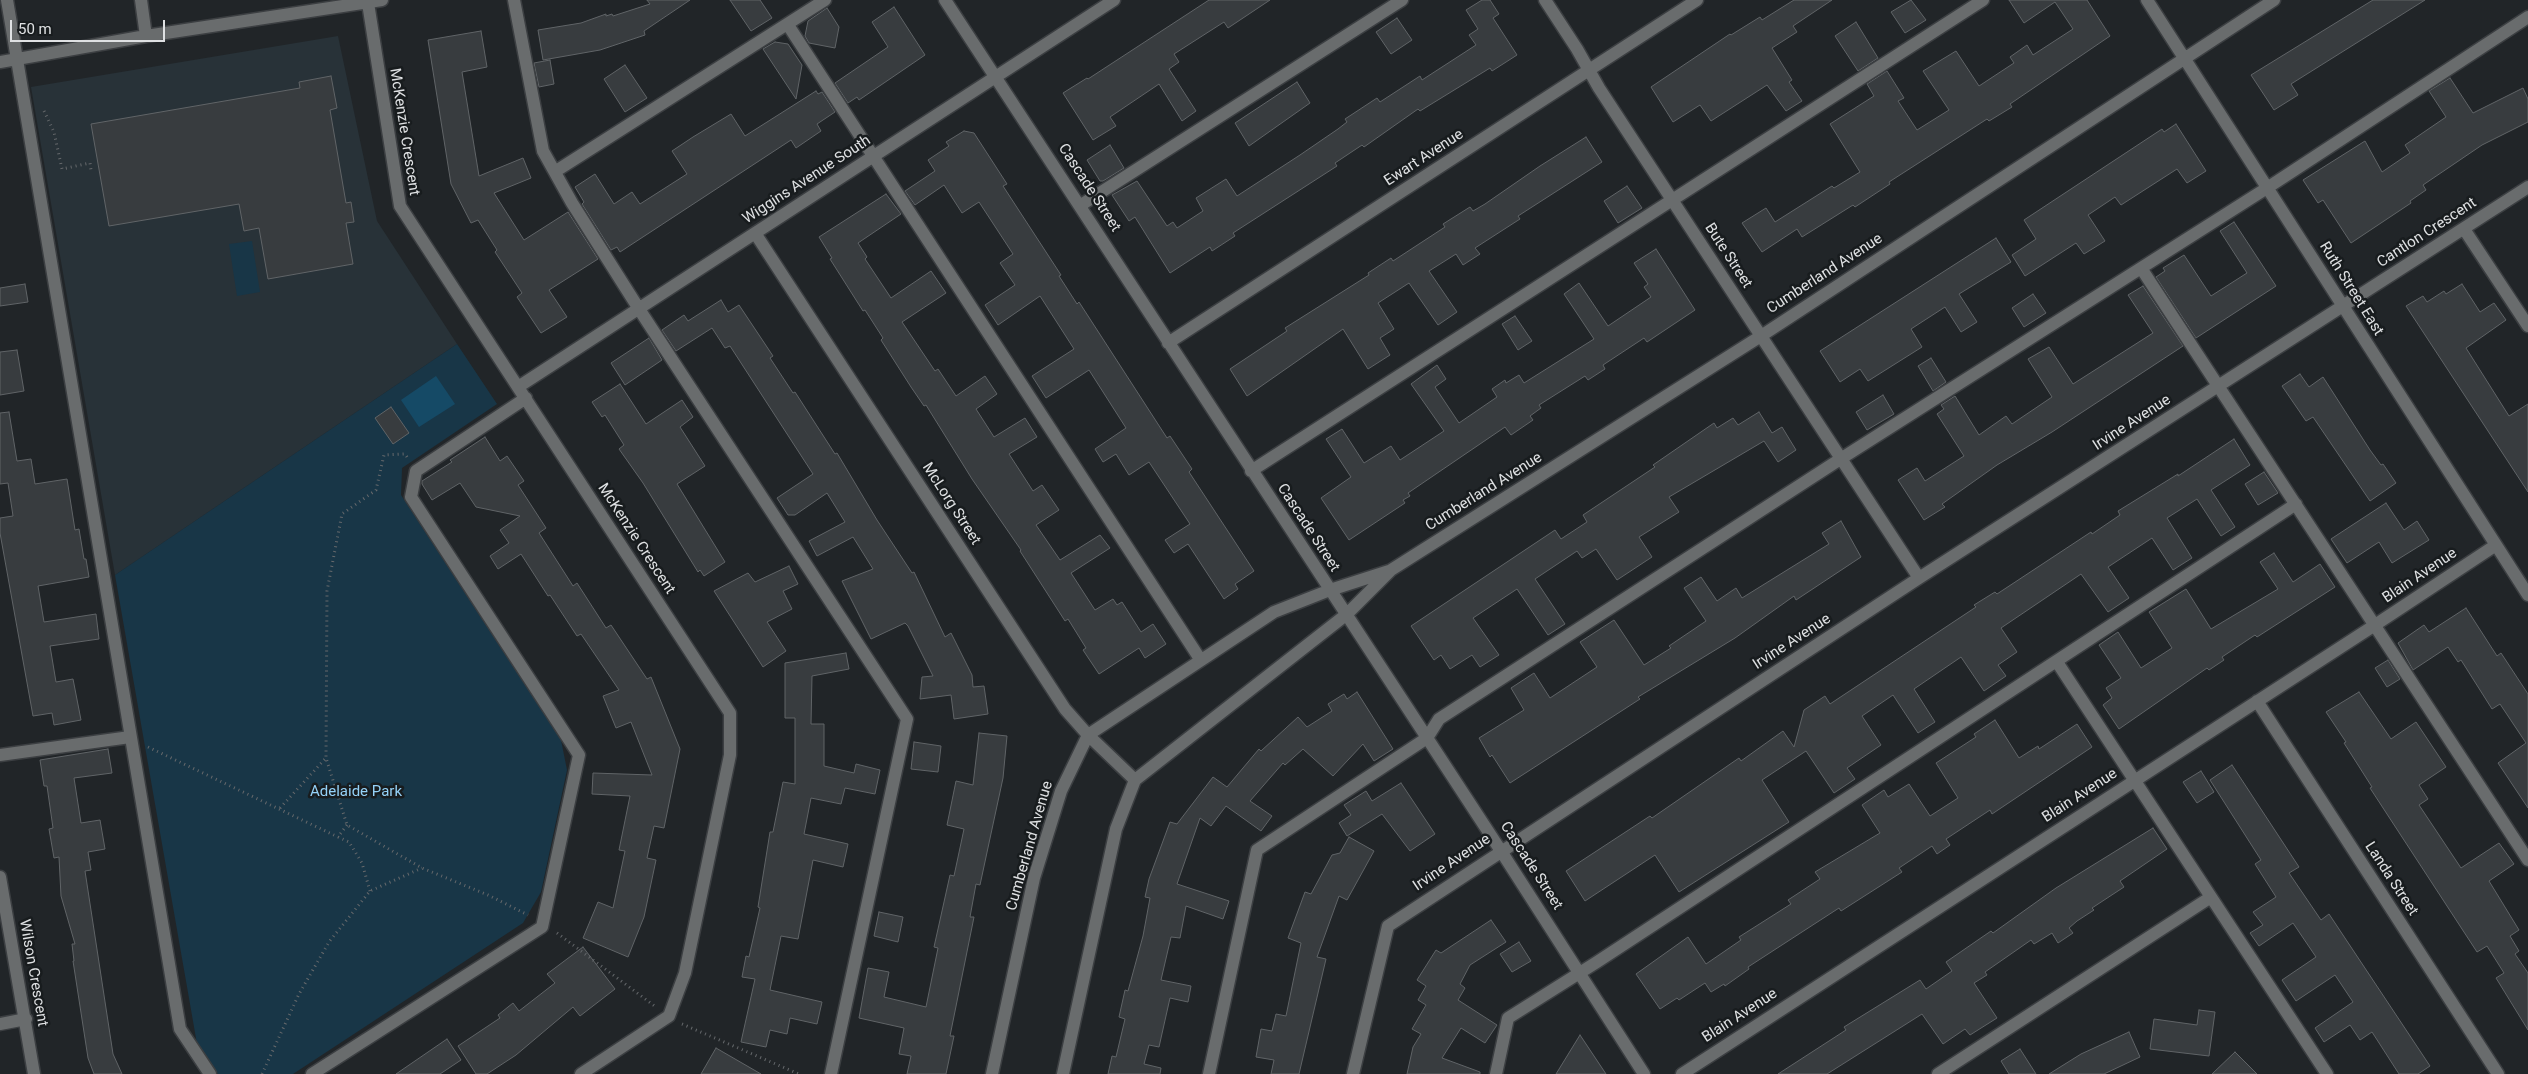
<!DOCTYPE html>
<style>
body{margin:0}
#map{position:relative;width:2528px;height:1074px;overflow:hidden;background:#212528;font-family:Roboto,sans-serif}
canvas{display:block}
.scale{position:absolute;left:10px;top:20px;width:155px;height:22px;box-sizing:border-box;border:2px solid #dfe1e3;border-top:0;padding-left:6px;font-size:15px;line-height:18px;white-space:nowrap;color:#dfe1e3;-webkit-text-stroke:4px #181c1e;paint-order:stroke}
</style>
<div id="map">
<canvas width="2528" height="1074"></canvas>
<div class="scale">50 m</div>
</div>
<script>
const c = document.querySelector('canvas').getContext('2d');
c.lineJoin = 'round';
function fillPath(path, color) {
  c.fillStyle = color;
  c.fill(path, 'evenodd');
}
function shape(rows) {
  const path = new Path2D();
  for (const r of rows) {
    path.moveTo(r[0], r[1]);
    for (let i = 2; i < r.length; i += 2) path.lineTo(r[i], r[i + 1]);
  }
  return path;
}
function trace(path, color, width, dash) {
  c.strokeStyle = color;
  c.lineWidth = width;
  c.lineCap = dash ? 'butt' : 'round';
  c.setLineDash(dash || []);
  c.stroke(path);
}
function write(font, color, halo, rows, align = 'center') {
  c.font = font + ' Roboto,sans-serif';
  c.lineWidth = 5;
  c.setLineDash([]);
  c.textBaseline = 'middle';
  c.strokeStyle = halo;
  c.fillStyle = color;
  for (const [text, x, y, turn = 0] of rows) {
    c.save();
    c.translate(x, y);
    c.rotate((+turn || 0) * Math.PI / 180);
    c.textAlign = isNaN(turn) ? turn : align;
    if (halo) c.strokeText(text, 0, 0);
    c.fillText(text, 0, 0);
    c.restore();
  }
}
const built = shape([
 [338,36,377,221,457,344,115,575,31,87]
]);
const green = shape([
 [252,241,260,292,237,296,229,244],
 [457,344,497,404,402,468,401,495,561,740,567,770,541,892,523,923,293,1074,218,1074,197,1044,115,575]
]);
const water = shape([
 [436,376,455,404,419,427,401,400]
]);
const building = shape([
 [647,0,690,0,644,31,645,35,600,50,543,60,538,30,581,23,606,14,606,16,612,14,613,16,650,4,647,0],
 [730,0,760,0,772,18,751,31,730,0],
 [1209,0,1270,0,1228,28,1224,22,1174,54,1179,62,1169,69,1196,111,1182,121,1159,84,1110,117,1116,126,1093,140,1063,93,1087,78,1088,79,1209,0],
 [1482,0,1490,0,1499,14,1493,18,1517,55,1492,71,1490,68,1420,111,1418,109,1364,147,1362,145,1335,163,1337,166,1233,233,1235,236,1212,251,1210,247,1170,273,1135,217,1129,221,1112,195,1137,181,1167,226,1173,222,1177,228,1203,211,1196,198,1226,179,1237,196,1300,155,1338,129,1347,122,1345,119,1377,98,1380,102,1420,76,1422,80,1476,45,1469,35,1478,29,1466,10,1482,0],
 [1794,0,1832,0,1793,26,1797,32,1772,48,1792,80,1789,82,1802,101,1786,111,1767,85,1711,121,1700,105,1673,122,1651,87,1730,34,1731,35,1760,17,1762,20,1794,0],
 [1911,0,1926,20,1905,33,1891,12,1911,0],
 [2009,0,2087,0,2110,36,2010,104,2012,107,1989,121,1987,119,1889,182,1890,184,1855,207,1853,205,1802,237,1797,229,1762,252,1742,223,1766,208,1775,222,1832,186,1834,188,1860,172,1830,124,1874,96,1867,84,1887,71,1904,98,1898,101,1917,130,1949,110,1923,71,1956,51,1979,86,2014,63,2010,57,2027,45,2033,55,2073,29,2055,2,2024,23,2009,0],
 [2373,0,2425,0,2291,84,2298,95,2274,110,2251,75,2373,0],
 [894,7,925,55,859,100,857,97,848,103,835,83,888,47,872,22,894,7],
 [827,8,839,27,835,48,809,43,805,36,808,21,827,8],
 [1397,18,1412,40,1391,54,1376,32,1397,18],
 [1856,22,1878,58,1858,71,1835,36,1856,22],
 [481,31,487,67,462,72,479,176,523,158,531,178,494,193,524,240,568,212,598,259,549,290,567,317,541,333,517,297,522,293,495,252,497,250,478,220,471,223,451,184,428,40,481,31],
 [775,42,788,44,802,65,796,99,763,49,775,42],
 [550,60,554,84,539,87,534,63,550,60],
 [625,65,647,98,625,112,604,79,625,65],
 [331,76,337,108,330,110,346,203,351,202,354,222,346,223,353,264,268,279,259,228,244,231,239,204,109,226,91,124,300,88,299,82,331,76],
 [2450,78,2473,113,2523,88,2528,99,2528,122,2482,145,2423,185,2426,190,2410,201,2411,203,2351,243,2323,200,2318,203,2303,180,2365,141,2382,172,2410,153,2405,145,2446,117,2429,91,2450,78],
 [1297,82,1310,103,1249,146,1235,123,1297,82],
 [816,91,818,94,822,92,835,112,817,124,821,131,796,148,791,140,620,252,617,247,611,250,582,204,584,202,575,187,595,174,614,204,632,192,640,204,687,174,672,151,693,137,731,114,745,136,816,91],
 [2176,124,2206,171,2187,183,2177,169,2121,205,2115,197,2088,215,2105,241,2084,254,2076,243,2025,276,2012,255,2036,239,2024,220,2162,129,2164,132,2176,124],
 [964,131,974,133,1007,184,1003,186,1061,275,1059,276,1077,304,1079,302,1167,438,1170,436,1192,469,1189,472,1254,571,1235,584,1238,589,1224,599,1188,544,1174,553,1165,540,1190,524,1149,462,1129,475,1116,454,1103,462,1095,449,1126,428,1089,370,1046,398,1032,376,1074,349,1040,296,998,325,985,305,1015,285,1000,263,1013,254,979,202,962,213,944,185,915,205,905,191,935,171,928,160,949,146,946,142,964,131],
 [1586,137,1602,162,1518,216,1520,219,1475,248,1480,254,1463,265,1456,254,1429,271,1457,312,1438,325,1409,283,1378,303,1394,329,1380,338,1390,355,1368,369,1343,329,1247,396,1230,369,1287,331,1285,328,1369,275,1368,273,1391,258,1393,261,1445,227,1443,224,1470,207,1473,211,1485,204,1540,166,1586,137],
 [1110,145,1124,168,1103,181,1100,181,1087,160,1110,145],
 [1627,186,1642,208,1618,223,1604,201,1627,186],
 [886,194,901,214,858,243,867,257,865,259,891,298,931,271,946,293,902,322,935,371,938,369,956,396,985,376,997,394,976,409,994,437,1025,418,1037,437,1009,454,1033,491,1042,485,1059,510,1036,525,1060,560,1100,535,1110,548,1071,573,1095,610,1113,599,1117,605,1122,602,1141,632,1153,624,1166,644,1145,658,1139,648,1099,674,1083,650,1086,648,1068,619,1065,621,1020,551,1021,550,972,479,926,405,924,406,911,387,881,340,883,338,865,310,863,311,830,259,832,258,819,237,886,194],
 [2234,222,2276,286,2196,338,2156,277,2165,271,2163,268,2184,255,2211,296,2247,273,2220,231,2234,222],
 [1996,238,2011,262,1959,294,1977,322,1961,332,1945,307,1911,329,1922,347,1868,381,1860,369,1840,382,1820,351,1996,238],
 [1656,249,1695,310,1647,342,1644,338,1603,365,1605,369,1588,380,1585,376,1539,405,1541,408,1530,416,1533,420,1511,435,1505,427,1408,493,1410,496,1403,500,1405,503,1349,540,1321,498,1351,477,1326,439,1342,429,1364,463,1391,446,1400,460,1444,431,1411,384,1437,365,1446,379,1435,387,1459,423,1497,397,1492,389,1505,380,1506,383,1519,375,1524,383,1594,339,1564,294,1579,283,1608,326,1651,297,1644,287,1648,284,1634,263,1656,249],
 [25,284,28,302,0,306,0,288,25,284],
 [2462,284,2480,312,2494,303,2506,320,2466,348,2509,416,2528,404,2528,492,2406,306,2423,296,2427,302,2444,291,2446,294,2462,284],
 [2143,286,2183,346,2052,432,1997,465,1942,504,1945,507,1924,520,1898,480,1917,468,1925,481,1964,456,1937,414,1944,409,1941,405,1955,396,1979,435,2006,416,2012,424,2052,397,2028,359,2049,347,2073,384,2153,333,2128,295,2143,286],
 [2033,294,2046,313,2024,327,2012,308,2033,294],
 [721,300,728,312,739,305,773,356,770,358,793,393,795,392,835,454,837,453,877,520,912,573,914,572,945,637,951,633,972,675,973,687,984,686,988,714,954,719,951,695,920,699,922,677,933,676,908,626,905,623,871,639,842,581,873,569,853,537,817,556,809,541,845,522,827,493,795,515,788,515,777,498,813,474,730,346,725,348,712,328,676,351,662,330,684,315,688,321,721,300],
 [1515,316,1532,341,1518,350,1502,324,1515,316],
 [649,338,662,360,625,385,611,363,649,338],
 [17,350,24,391,0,395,0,352,17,350],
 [1931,358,1946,382,1933,391,1918,366,1931,358],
 [2300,374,2309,387,2323,377,2370,450,2381,465,2383,464,2396,483,2370,501,2313,417,2306,421,2282,386,2300,374],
 [620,384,646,424,682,400,693,417,680,427,705,466,677,484,725,562,704,576,700,570,698,572,643,483,619,449,624,445,605,415,602,417,592,402,620,384],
 [1883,395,1894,414,1867,430,1856,412,1883,395],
 [391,407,409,433,393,444,375,418,391,407],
 [9,412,17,461,31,459,35,484,67,479,75,530,79,529,84,559,86,559,89,577,38,586,44,622,96,614,99,639,50,646,56,682,73,679,81,720,54,725,52,713,33,716,0,533,0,518,13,516,8,483,0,484,0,413,9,412],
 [1759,412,1772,433,1782,427,1796,450,1778,462,1764,441,1669,497,1679,512,1639,537,1652,557,1617,580,1596,549,1582,558,1577,551,1535,579,1565,624,1548,635,1517,589,1473,618,1499,655,1480,667,1472,655,1450,669,1441,655,1434,660,1411,626,1555,530,1561,539,1587,522,1583,515,1655,467,1653,465,1714,423,1717,428,1733,418,1738,425,1759,412],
 [485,437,500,461,507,456,524,481,518,485,546,528,539,533,573,586,577,583,606,628,611,625,647,679,651,677,680,749,664,828,654,826,647,858,656,860,644,917,628,957,583,938,598,902,613,908,625,851,619,850,630,796,592,794,593,773,652,775,631,722,616,728,603,696,619,690,581,634,577,636,550,595,548,596,521,554,498,569,490,556,509,543,500,530,520,516,476,507,460,483,432,500,422,484,422,481,452,462,450,460,485,437],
 [2234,439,2250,465,2211,490,2235,527,2221,536,2197,499,2167,518,2192,558,2173,570,2152,538,2108,567,2129,598,2108,612,2081,574,2001,628,2017,652,1998,665,2006,676,1984,691,1961,657,1914,689,1935,722,1918,733,1893,695,1862,716,1881,745,1847,768,1855,779,1834,793,1806,751,1762,780,1789,822,1679,892,1655,855,1585,901,1566,871,1650,816,1652,818,1739,758,1741,761,1783,731,1794,747,1804,710,1825,696,1830,704,1976,607,1974,605,1995,592,1997,594,2091,532,2092,534,2120,515,2118,511,2178,474,2178,476,2234,439],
 [2264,472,2278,493,2258,505,2245,484,2264,472],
 [2386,503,2404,530,2417,521,2429,540,2392,563,2379,542,2347,563,2331,539,2386,503],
 [1841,521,1861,557,1796,600,1794,596,1735,638,1638,697,1640,699,1510,783,1492,755,1490,757,1479,738,1524,710,1511,688,1534,673,1550,698,1597,667,1580,642,1614,620,1644,665,1671,648,1669,646,1706,621,1684,588,1701,577,1717,601,1736,588,1742,598,1829,544,1822,533,1841,521],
 [2274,553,2293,582,2320,564,2335,587,2257,637,2255,635,2222,657,2224,660,2209,670,2207,668,2119,729,2103,705,2112,698,2106,688,2121,678,2099,645,2118,632,2141,668,2172,648,2149,612,2186,589,2211,629,2278,589,2260,562,2274,553],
 [789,566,798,584,783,591,792,609,767,622,786,651,763,667,714,591,748,573,755,582,789,566],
 [2466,608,2497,656,2501,653,2528,694,2528,808,2498,763,2526,743,2500,704,2492,709,2461,660,2458,662,2448,647,2413,670,2398,643,2424,625,2429,632,2466,608],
 [846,653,849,669,812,676,811,724,824,724,824,766,854,773,856,764,880,770,875,794,845,788,841,804,811,798,804,834,848,844,843,867,813,860,798,939,781,936,770,990,822,1002,817,1024,790,1018,787,1034,770,1030,766,1047,741,1042,755,979,742,977,746,956,749,957,760,908,758,907,770,832,773,832,783,782,795,784,795,718,785,718,785,663,846,653],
 [2388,660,2400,679,2387,687,2375,668,2388,660],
 [1357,692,1393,749,1374,761,1363,744,1333,776,1303,749,1285,765,1283,763,1250,801,1272,816,1261,831,1226,806,1211,826,1200,818,1177,884,1229,901,1223,919,1186,906,1180,938,1171,937,1161,980,1191,986,1188,1002,1170,998,1159,1047,1149,1045,1144,1064,1161,1068,1160,1074,1108,1074,1112,1056,1116,1057,1125,1019,1119,1017,1125,990,1128,991,1143,936,1150,898,1145,897,1149,879,1170,822,1177,824,1213,777,1227,787,1259,749,1261,751,1298,717,1307,727,1332,711,1328,704,1344,694,1347,699,1357,692],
 [2359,692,2391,739,2416,722,2446,767,2419,785,2428,799,2419,805,2461,868,2499,843,2514,864,2489,881,2519,930,2510,936,2519,951,2515,954,2528,973,2528,1030,2496,978,2504,973,2487,946,2477,952,2370,788,2372,787,2344,743,2346,742,2326,712,2359,692],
 [1995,720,2019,758,2038,746,2039,749,2077,724,2092,747,1992,814,1990,810,1946,839,1950,845,1937,854,1932,846,1899,868,1902,872,1841,911,1839,908,1748,967,1749,969,1725,986,1724,984,1711,992,1705,983,1679,1000,1677,998,1660,1009,1636,974,1688,937,1706,964,1741,940,1739,937,1791,904,1788,900,1820,879,1815,872,1880,833,1862,805,1884,790,1888,797,1909,784,1930,816,1958,798,1936,763,1976,737,1974,734,1995,720],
 [979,733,1007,736,1003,778,989,843,980,885,976,884,970,917,974,917,950,1036,954,1036,946,1074,907,1074,911,1056,899,1054,904,1028,859,1018,868,968,889,972,884,997,926,1007,938,948,934,947,950,875,954,876,964,829,947,825,956,781,973,785,979,733],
 [914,742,941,746,938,772,911,769,914,742],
 [108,749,112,773,74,778,81,823,100,820,105,849,88,852,91,870,85,871,113,1054,122,1074,94,1074,88,1058,73,961,74,961,72,944,75,944,61,896,59,857,54,858,49,829,53,828,47,786,44,786,40,760,108,749],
 [2232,765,2299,867,2289,873,2321,920,2329,914,2430,1066,2418,1074,2399,1074,2372,1032,2360,1040,2350,1025,2324,1042,2315,1028,2353,1002,2335,975,2296,1001,2282,980,2316,957,2293,923,2259,946,2250,933,2263,925,2253,912,2276,897,2255,864,2261,860,2210,780,2232,765],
 [2201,771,2214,792,2197,803,2183,782,2201,771],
 [1401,783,1435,834,1410,851,1382,814,1347,836,1339,823,1351,815,1344,805,1366,791,1372,801,1401,783],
 [2153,828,2167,849,2120,881,2124,887,2092,908,2094,910,2077,921,2069,928,2073,933,2058,943,2052,933,2034,944,2031,940,1985,972,1987,975,1974,983,1997,1018,1970,1035,1965,1029,1943,1044,1922,1014,1827,1074,1778,1074,1846,1030,1844,1027,1920,980,1926,989,1952,971,1946,962,1991,931,1993,933,2056,888,2153,828],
 [1349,837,1374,851,1347,900,1339,896,1317,957,1326,959,1299,1074,1271,1074,1274,1060,1256,1057,1261,1029,1272,1031,1276,1014,1286,1016,1301,943,1288,938,1305,892,1311,894,1332,855,1340,853,1349,837],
 [879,912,903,917,898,942,874,936,879,912],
 [1491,920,1506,942,1470,965,1460,984,1465,988,1458,1000,1497,1025,1485,1043,1461,1028,1442,1058,1480,1072,1480,1074,1407,1074,1413,1047,1421,1034,1412,1029,1426,1005,1418,1000,1426,986,1417,980,1436,950,1441,953,1491,920],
 [1519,942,1531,961,1512,972,1500,954,1519,942],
 [583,947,615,989,580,1016,573,1007,516,1055,487,1074,476,1074,458,1046,500,1018,498,1015,513,1003,519,1011,555,983,547,974,583,947],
 [2199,1010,2215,1012,2209,1056,2150,1049,2154,1019,2197,1025,2199,1010],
 [2129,1032,2140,1057,2104,1074,2049,1074,2081,1054,2129,1032],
 [1580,1035,1606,1074,1556,1074,1580,1035],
 [447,1039,461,1060,440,1074,396,1074,447,1039],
 [716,1048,761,1074,701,1074,716,1048],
 [2020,1049,2036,1074,2009,1074,2001,1061,2020,1049],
 [2235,1052,2257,1074,2212,1074,2235,1052]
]);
const path = shape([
 [44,111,54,132,62,169,90,163,91,170],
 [407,457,405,454,384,455,376,490,342,514,327,591,326,758,347,825,422,868,488,895,528,915],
 [148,747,338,837],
 [280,808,325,759],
 [347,825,338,837,349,842,362,863,370,891],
 [557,933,656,1007],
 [682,1024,799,1074],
 [262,1074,299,994,329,942,370,891,422,868]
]);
const minor = shape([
 [7,0,180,1029,210,1074],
 [141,0,146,36],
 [514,0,543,151,572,203,639,309,907,719,831,1074],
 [945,0,1501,851,1644,1074],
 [1545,0,1577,49,1599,88,1919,578],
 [2147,0,2528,595],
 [368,3,400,206,730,713,730,755,685,973,669,1016,581,1074],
 [788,25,1200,659],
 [0,62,146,36,382,0],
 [556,171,825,0],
 [1081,205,1402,0],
 [2464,229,2528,326],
 [755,233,1065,709,1088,735,1135,780],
 [2141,268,2528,860],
 [1168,343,1697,0],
 [518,387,1114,0],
 [1251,471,1983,0],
 [2057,662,2327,1074],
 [2257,701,2498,1074],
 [0,755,130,737],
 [0,877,34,1074],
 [0,1024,26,1019],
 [312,1074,542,927,579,755,411,497,416,471,526,398],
 [992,1074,1034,878,1061,791,1088,735,1274,612,1330,590,1389,571],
 [1063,1074,1116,829,1135,780,1347,614,1391,570,1761,336,2274,0],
 [1209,1074,1257,850,1427,738,1439,719,1842,458,2267,188,2528,17],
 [1353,1074,1388,926,1919,578,2528,187],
 [1496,1074,1508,1018,1597,962,2296,504],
 [1682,1074,2375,625,2496,545],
 [1938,1074,2211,897]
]);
const streetNames = [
 ["McKenzie Crescent",404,132,81],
 ["Ewart Avenue",1424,158,-33],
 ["Wiggins Avenue South",807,180,-33],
 ["Cascade Street",1089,188,57],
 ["Cantlon Crescent",2427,233,-33],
 ["Bute Street",1728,256,57],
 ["Cumberland Avenue",1825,274,-33],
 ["Ruth Street East",2351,289,58],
 ["Irvine Avenue",2132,423,-33],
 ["Cumberland Avenue",1484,492,-32],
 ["McLorg Street",951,504,57],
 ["Cascade Street",1308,528,57],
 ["McKenzie Crescent",636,539,57],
 ["Blain Avenue",2420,576,-34],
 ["Irvine Avenue",1792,642,-33],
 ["Blain Avenue",2080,796,-33],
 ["Cumberland Avenue",1030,846,-74],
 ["Irvine Avenue",1452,863,-34],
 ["Cascade Street",1531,866,57],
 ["Landa Street",2391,879,57],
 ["Wilson Crescent",33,973,80],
 ["Blain Avenue",1740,1016,-33]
];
const parkNames = [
 ["Adelaide Park",356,792]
];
fillPath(built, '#283238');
fillPath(green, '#183647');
fillPath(water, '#154a66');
fillPath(building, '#383c3f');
trace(building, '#606467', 1);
trace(minor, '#3c3f42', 15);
trace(path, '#66696c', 3, [1, 4]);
trace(minor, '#696c6d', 12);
write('15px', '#dfe1e3', '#181c1e', streetNames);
write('15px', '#94d1f7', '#181c1e', parkNames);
</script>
